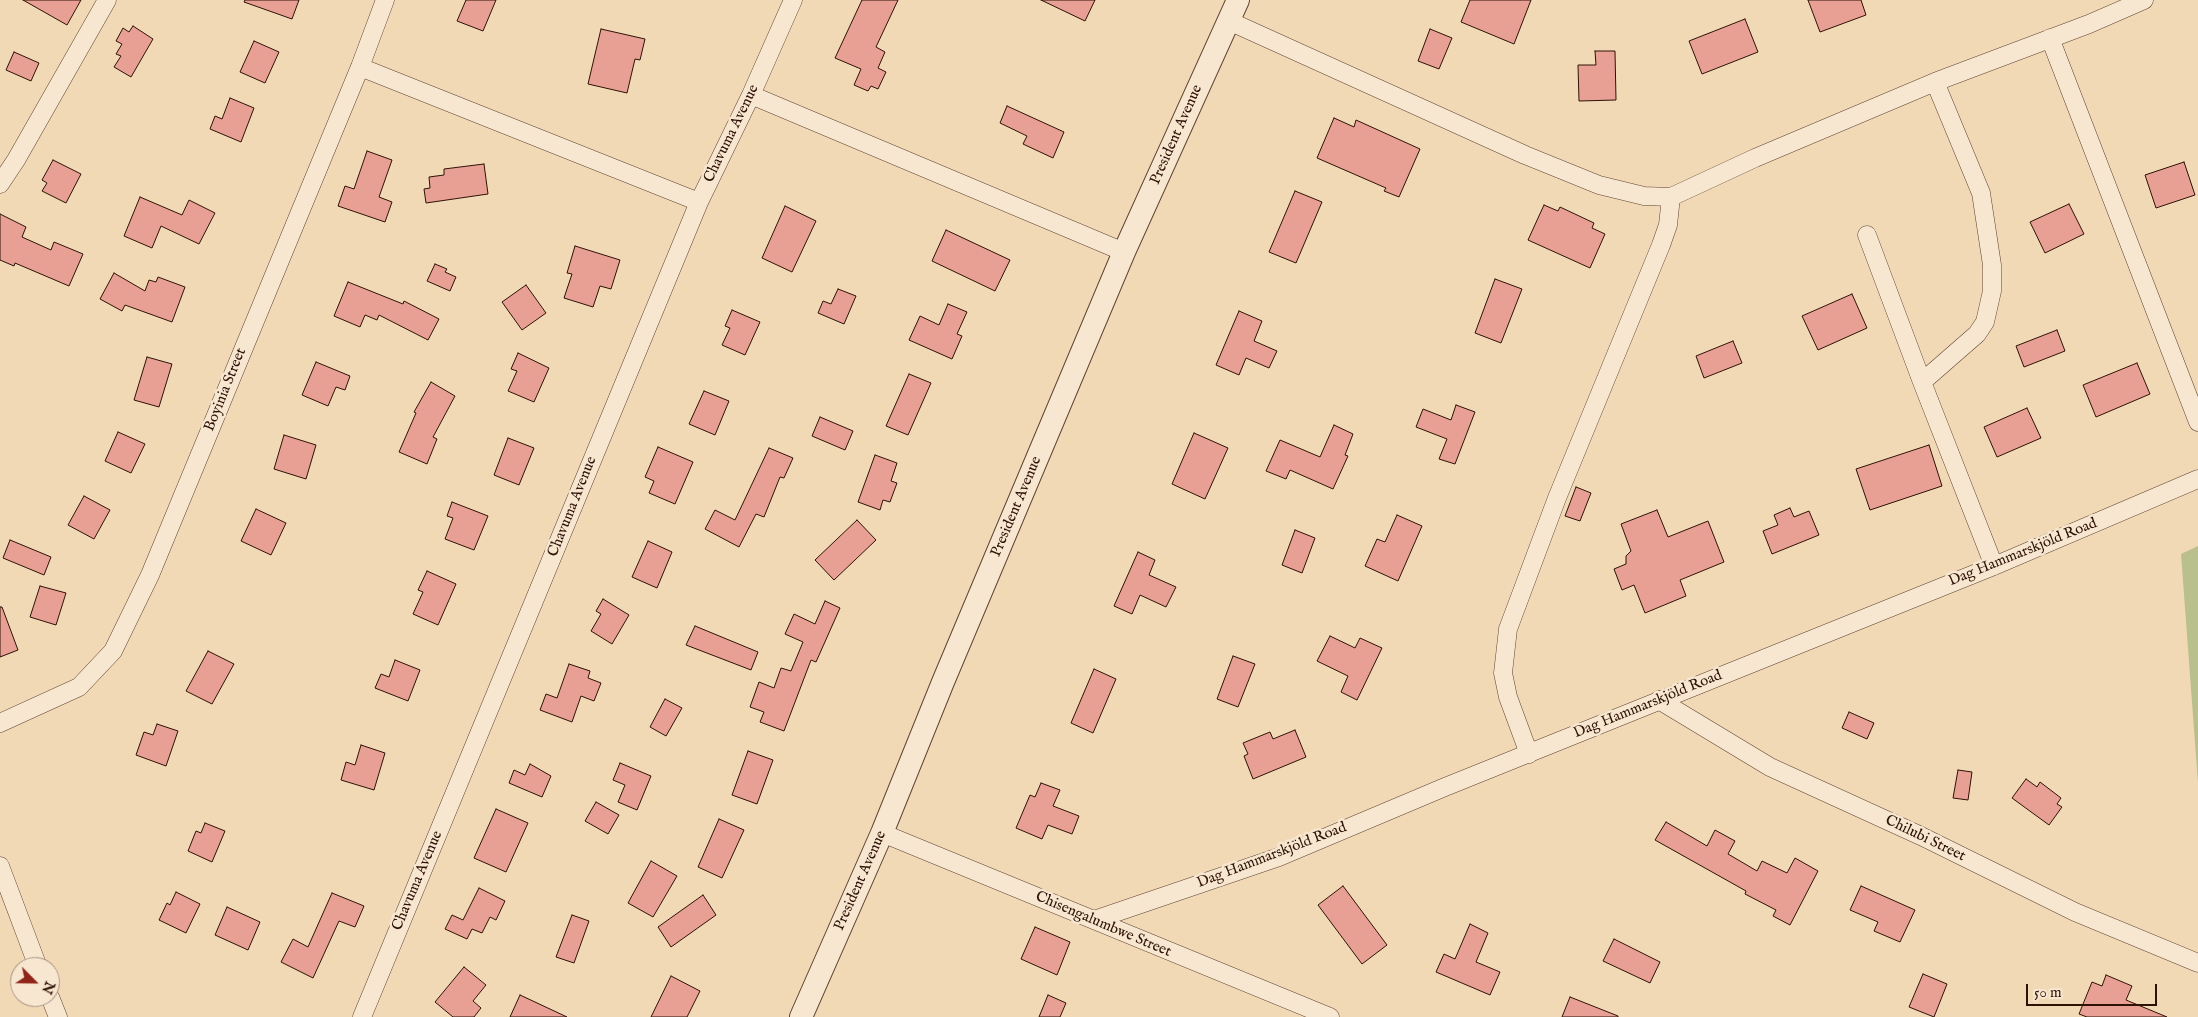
<!DOCTYPE html>
<meta charset="utf-8">
<style>
body{margin:0}
#map{position:relative;width:2198px;height:1017px;overflow:hidden;background:#f2d9b6;font-family:"IM FELL English",serif}
canvas{display:block}
.north{position:absolute;left:10px;top:957px;width:50px;height:50px;box-sizing:border-box;background:#f7e6d0;border:1px solid #a7917f;border-radius:50%;rotate:113deg;font-size:14px;font-weight:700;line-height:20px;text-align:center;color:#2e1206}
.north::after{content:'';display:block;margin:auto;width:18px;height:22px;background:#8f2418;clip-path:polygon(50% 0,100% 100%,50% 72%,0 100%)}
.scale{position:absolute;left:2026px;top:984px;width:131px;height:22px;box-sizing:border-box;border:2px solid #2e1206;border-top:0;padding-left:6px;font-size:15px;line-height:18px;white-space:nowrap;color:#2e1206;-webkit-text-stroke:4px #f7e6d0;paint-order:stroke}
</style>
<div id="map">
<canvas width="2198" height="1017"></canvas>
<div class="north">N</div>
<div class="scale">50 m</div>
</div>
<script>
const c = document.querySelector('canvas').getContext('2d');
c.lineJoin = 'round';
function fillPath(path, color) {
  c.fillStyle = color;
  c.fill(path, 'evenodd');
}
function shape(rows) {
  const path = new Path2D();
  for (const r of rows) {
    path.moveTo(r[0], r[1]);
    for (let i = 2; i < r.length; i += 2) path.lineTo(r[i], r[i + 1]);
  }
  return path;
}
function trace(path, color, width, dash) {
  c.strokeStyle = color;
  c.lineWidth = width;
  c.lineCap = dash ? 'butt' : 'round';
  c.setLineDash(dash || []);
  c.stroke(path);
}
function write(font, color, halo, rows, align = 'center') {
  c.font = font + ' "IM FELL English",serif';
  c.lineWidth = 5;
  c.setLineDash([]);
  c.textBaseline = 'middle';
  c.strokeStyle = halo;
  c.fillStyle = color;
  for (const [text, x, y, turn = 0] of rows) {
    c.save();
    c.translate(x, y);
    c.rotate((+turn || 0) * Math.PI / 180);
    c.textAlign = isNaN(turn) ? turn : align;
    if (halo) c.strokeText(text, 0, 0);
    c.fillText(text, 0, 0);
    c.restore();
  }
}
const green = shape([
 [2198,546,2198,783,2181,554]
]);
const building = shape([
 [23,0,81,0,67,25,23,0],
 [245,0,299,0,292,19,244,2,245,0],
 [466,0,496,0,483,31,457,21,466,0],
 [862,0,898,0,876,47,885,52,878,68,886,72,878,89,871,86,868,91,854,85,861,69,835,58,862,0],
 [1041,0,1095,0,1085,21,1041,0],
 [1470,0,1531,0,1514,44,1461,22,1470,0],
 [1808,0,1861,0,1866,15,1820,32,1808,0],
 [1745,19,1758,52,1702,74,1689,41,1745,19],
 [133,26,153,39,131,77,114,67,121,56,116,54,122,44,116,41,123,28,129,32,133,26],
 [601,29,645,39,640,60,635,59,627,93,588,84,601,29],
 [1430,29,1452,38,1439,69,1418,61,1430,29],
 [254,41,279,52,265,83,240,72,254,41],
 [1595,51,1615,51,1616,100,1579,101,1578,65,1596,65,1595,51],
 [14,52,39,63,31,81,6,70,14,52],
 [230,98,254,108,241,142,210,129,215,116,222,119,230,98],
 [1007,106,1064,132,1053,158,1023,144,1027,136,1000,123,1007,106],
 [1334,118,1354,127,1356,120,1420,149,1399,197,1384,191,1386,188,1317,158,1334,118],
 [367,151,392,160,379,197,392,202,385,222,338,206,345,186,354,189,367,151],
 [53,160,81,174,66,203,42,191,47,183,42,180,53,160],
 [2184,162,2195,195,2156,208,2145,175,2184,162],
 [484,164,488,194,426,203,424,189,430,188,429,177,444,175,444,169,484,164],
 [1295,191,1322,202,1296,263,1269,252,1295,191],
 [140,197,182,215,189,200,215,213,199,244,161,226,152,248,124,236,140,197],
 [2069,204,2084,234,2045,253,2030,222,2069,204],
 [1544,205,1558,211,1560,207,1594,223,1592,228,1605,234,1590,268,1528,240,1544,205],
 [785,206,816,221,792,272,762,258,785,206],
 [0,214,26,227,22,237,51,250,54,242,83,254,69,286,22,266,15,263,14,266,0,260,0,214],
 [946,230,1010,260,995,291,932,261,946,230],
 [575,246,620,260,611,289,600,286,593,307,564,298,572,274,567,273,575,246],
 [435,264,447,269,445,272,456,277,450,291,427,281,435,264],
 [114,273,145,291,149,280,156,282,158,277,185,287,172,322,125,305,122,311,100,299,114,273],
 [1495,279,1522,289,1501,343,1475,333,1495,279],
 [348,282,403,304,404,301,439,319,428,340,379,315,377,320,365,315,360,327,334,316,348,282],
 [526,285,546,313,522,330,502,302,526,285],
 [838,289,856,296,844,324,818,313,823,301,831,304,838,289],
 [1852,294,1867,328,1818,350,1802,316,1852,294],
 [948,304,967,312,957,334,962,336,952,359,909,340,920,316,939,325,948,304],
 [732,310,760,322,745,355,722,345,730,328,725,326,732,310],
 [1239,311,1262,321,1254,341,1277,351,1269,368,1246,358,1239,375,1216,365,1239,311],
 [2057,330,2065,351,2024,367,2016,346,2057,330],
 [1733,341,1742,363,1704,378,1696,356,1733,341],
 [518,353,549,368,534,402,508,391,517,371,511,369,518,353],
 [147,357,172,364,159,407,134,400,147,357],
 [316,362,350,376,345,390,336,387,328,406,302,395,316,362],
 [2137,363,2150,394,2096,417,2083,385,2137,363],
 [909,374,931,383,908,435,886,426,909,374],
 [431,382,455,396,433,437,437,439,427,464,399,452,416,413,414,412,431,382],
 [704,391,729,401,715,435,689,424,704,391],
 [1456,405,1475,412,1455,464,1439,459,1447,439,1416,427,1423,409,1451,420,1456,405],
 [2027,408,2041,438,1997,457,1984,427,2027,408],
 [820,417,853,431,845,450,812,436,820,417],
 [1334,425,1353,434,1345,455,1348,456,1333,489,1290,470,1286,479,1266,471,1280,440,1320,457,1334,425],
 [118,432,145,444,131,473,105,461,118,432],
 [1194,433,1228,448,1205,499,1172,484,1194,433],
 [284,435,316,445,306,479,274,469,284,435],
 [508,438,534,448,519,485,494,475,508,438],
 [1929,445,1942,486,1870,510,1856,469,1929,445],
 [658,447,693,462,675,504,649,493,654,481,645,477,658,447],
 [769,448,793,458,784,478,780,477,764,517,756,514,739,547,705,529,715,510,735,520,769,448],
 [875,455,897,463,891,481,897,483,890,502,883,500,880,510,858,502,875,455],
 [1576,487,1591,493,1580,521,1565,516,1576,487],
 [84,496,110,510,94,539,68,525,84,496],
 [452,502,488,516,474,550,445,539,453,518,447,516,452,502],
 [1790,508,1794,517,1809,511,1819,535,1772,554,1763,531,1778,525,1774,515,1790,508],
 [256,509,286,523,271,555,241,541,256,509],
 [1657,510,1668,537,1708,521,1724,562,1680,580,1686,596,1645,613,1634,585,1622,590,1614,569,1626,564,1626,556,1631,551,1621,524,1657,510],
 [1397,515,1422,526,1398,581,1365,566,1377,539,1385,542,1397,515],
 [857,520,876,540,834,580,815,560,857,520],
 [1295,530,1315,538,1302,573,1282,565,1295,530],
 [10,540,51,557,44,575,3,558,10,540],
 [648,541,672,552,657,588,632,577,648,541],
 [1138,552,1155,560,1149,575,1176,587,1166,607,1140,595,1132,614,1114,606,1138,552],
 [427,571,456,584,438,625,413,614,423,592,418,590,427,571],
 [40,586,66,593,56,625,30,617,40,586],
 [603,599,629,615,612,644,591,631,601,614,596,611,603,599],
 [825,601,840,608,816,662,811,660,784,731,760,722,764,712,750,707,759,682,774,688,781,668,791,671,803,642,785,634,794,614,815,624,825,601],
 [0,607,2,607,18,650,0,657,0,607],
 [695,626,758,652,751,670,686,645,695,626],
 [1330,636,1355,648,1360,638,1382,648,1357,700,1341,692,1348,676,1317,661,1330,636],
 [208,651,234,664,212,704,186,691,208,651],
 [1233,656,1255,664,1238,707,1217,699,1233,656],
 [395,660,420,670,408,701,375,688,381,674,389,677,395,660],
 [569,664,590,671,588,678,601,683,594,701,581,696,572,722,540,710,546,694,557,698,569,664],
 [1094,669,1116,679,1093,733,1071,723,1094,669],
 [665,699,682,708,666,736,650,727,665,699],
 [1849,712,1874,723,1867,739,1842,728,1849,712],
 [157,724,178,731,166,766,136,755,144,732,153,735,157,724],
 [1295,730,1306,757,1253,779,1244,756,1248,754,1243,743,1270,732,1273,739,1295,730],
 [361,745,385,753,374,790,341,780,346,762,355,765,361,745],
 [748,751,773,760,757,804,732,795,748,751],
 [620,763,651,776,637,810,618,802,625,785,613,780,620,763],
 [530,764,551,776,542,797,509,783,514,770,525,775,530,764],
 [1958,770,1972,772,1968,800,1953,798,1958,770],
 [2026,779,2037,787,2040,782,2061,798,2057,804,2062,807,2049,825,2012,798,2026,779],
 [1041,783,1060,790,1053,806,1079,816,1072,834,1048,825,1042,839,1016,828,1030,795,1035,797,1041,783],
 [596,802,619,815,608,834,585,821,596,802],
 [496,809,528,823,506,872,474,858,496,809],
 [719,819,744,830,722,878,698,867,719,819],
 [1666,822,1707,846,1715,830,1735,841,1728,854,1757,871,1762,861,1787,873,1795,858,1818,871,1790,925,1773,916,1776,910,1745,894,1746,891,1655,840,1666,822],
 [205,823,225,831,212,862,188,851,196,831,201,833,205,823],
 [651,861,677,876,653,917,628,903,651,861],
 [1343,886,1387,945,1362,964,1318,905,1343,886],
 [1861,886,1915,910,1900,942,1874,931,1878,922,1850,910,1861,886],
 [479,888,505,901,496,920,490,917,482,933,472,929,467,939,445,929,452,915,463,920,479,888],
 [176,892,200,904,186,933,159,920,167,903,170,905,176,892],
 [332,893,364,906,355,927,339,921,313,978,281,962,293,939,308,947,332,893],
 [703,895,716,915,671,947,658,927,703,895],
 [227,907,260,922,248,950,215,935,227,907],
 [572,915,589,921,574,963,556,957,572,915],
 [1470,924,1488,933,1476,962,1500,972,1490,995,1436,972,1444,954,1455,959,1470,924],
 [1035,927,1070,942,1057,975,1021,959,1035,927],
 [1614,939,1660,962,1650,983,1603,961,1614,939],
 [464,967,486,985,473,1001,481,1008,474,1017,453,1017,435,1002,464,967],
 [1923,974,1947,984,1934,1017,1909,1007,1923,974],
 [2106,975,2132,986,2126,1000,2167,1017,2087,1017,2079,1014,2092,982,2102,986,2106,975],
 [671,976,700,991,687,1017,651,1017,671,976],
 [520,995,567,1017,510,1017,520,995],
 [1048,995,1066,1003,1060,1017,1039,1017,1048,995],
 [1570,997,1618,1016,1618,1017,1562,1017,1570,997]
]);
const minor = shape([
 [1229,21,1525,155,1599,185,1644,196,1671,197,1755,158,1935,82,2089,24,2144,0],
 [2050,38,2198,422],
 [360,67,699,202],
 [751,95,1124,252],
 [0,184,16,160,107,0],
 [1867,235,1922,382,1994,566],
 [1922,382,1977,334,1985,322,1992,291,1992,265,1981,193,1935,82],
 [1659,700,1770,767,1921,836,2075,912,2198,963],
 [0,723,79,687,113,651,150,575,360,67,385,0],
 [1529,754,1508,697,1503,673,1508,629,1557,498,1661,245,1668,225,1671,197],
 [882,833,1330,1017],
 [0,866,38,967],
 [1094,920,1279,857,1445,787,1994,566,2198,479],
 [50,997,58,1017],
 [362,1017,699,202,751,95,793,0]
]);
const tertiary = shape([
 [801,1017,882,833,943,682,1124,252,1238,0]
]);
const streetNames = [
 ["Chavuma Avenue",732,134,-64],
 ["President Avenue",1177,135,-66],
 ["Boyinia Street",226,390,-68],
 ["Chavuma Avenue",573,507,-68],
 ["President Avenue",1017,507,-67],
 ["Dag Hammarskjöld Road",2023,553,-22],
 ["Dag Hammarskjöld Road",1648,705,-22],
 ["Chilubi Street",1925,839,26],
 ["Dag Hammarskjöld Road",1272,856,-21],
 ["Chavuma Avenue",418,881,-67],
 ["President Avenue",861,881,-66],
 ["Chisengalumbwe Street",1103,925,23]
];
fillPath(green, '#babf8e');
fillPath(building, '#e7a093');
trace(building, '#2e1206', 1);
trace(minor, '#5f4432', 19);
trace(tertiary, '#5f4432', 24);
trace(minor, '#f7e6d0', 18);
trace(tertiary, '#f7e6d0', 22);
write('15px', '#2e1206', '#f7e6d0', streetNames);
</script>
